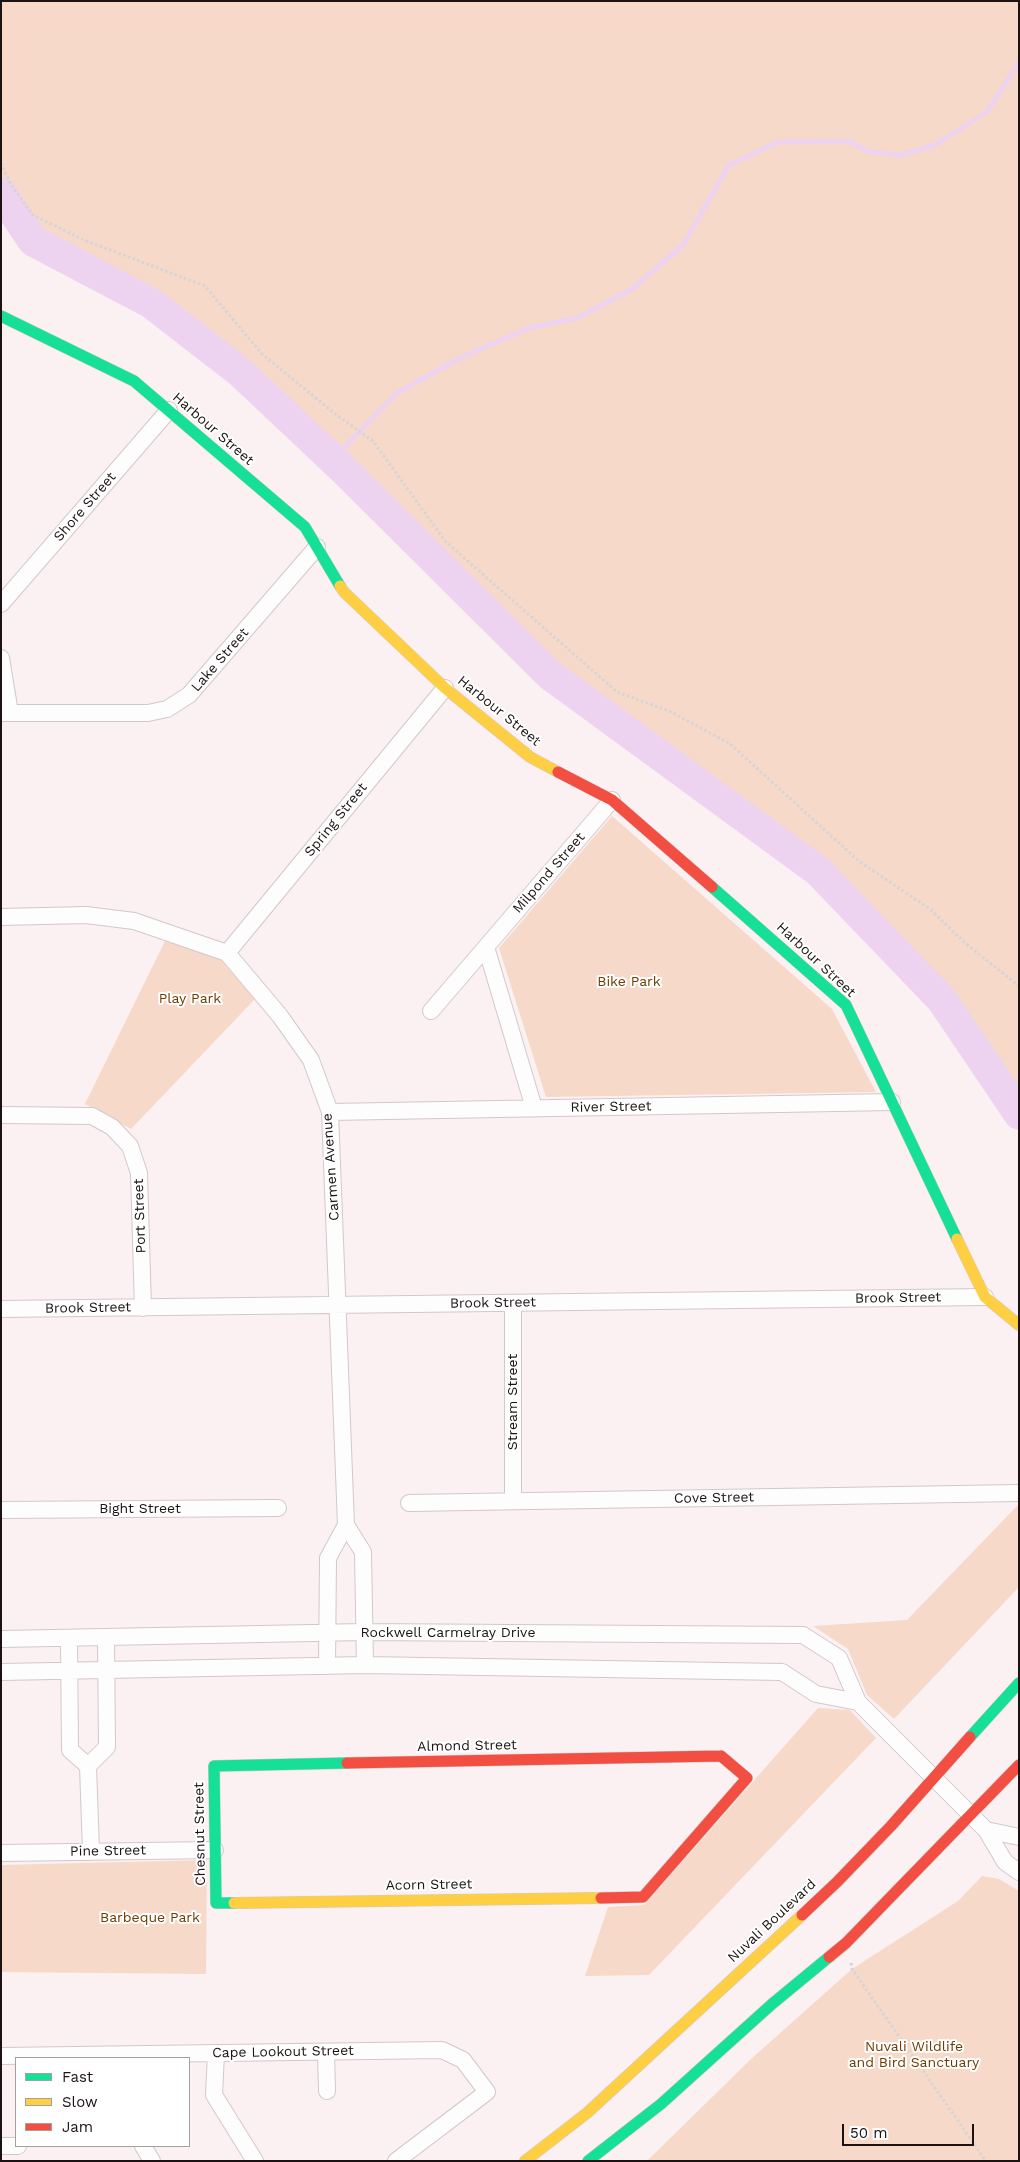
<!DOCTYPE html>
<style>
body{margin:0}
#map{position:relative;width:1020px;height:2162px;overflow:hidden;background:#fbf0f2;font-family:"Work Sans",sans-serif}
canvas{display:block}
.frame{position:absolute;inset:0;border:2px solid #1c1213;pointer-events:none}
.legend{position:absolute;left:15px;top:2057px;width:175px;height:90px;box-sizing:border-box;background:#fff;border:1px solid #a4a0a1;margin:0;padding:6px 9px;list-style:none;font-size:15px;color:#1c1213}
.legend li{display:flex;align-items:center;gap:10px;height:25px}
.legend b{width:25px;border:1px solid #a4a0a1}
.scale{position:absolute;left:842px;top:2124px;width:132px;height:22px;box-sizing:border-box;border:2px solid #1c1213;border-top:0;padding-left:6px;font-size:15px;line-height:18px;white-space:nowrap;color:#1c1213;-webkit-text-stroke:4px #fff;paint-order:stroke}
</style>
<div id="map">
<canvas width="1020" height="2162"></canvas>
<div class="frame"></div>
<ul class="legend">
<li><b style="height:6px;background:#16e098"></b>Fast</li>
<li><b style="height:6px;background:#ffcf43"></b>Slow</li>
<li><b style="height:6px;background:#f24e42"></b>Jam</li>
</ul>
<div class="scale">50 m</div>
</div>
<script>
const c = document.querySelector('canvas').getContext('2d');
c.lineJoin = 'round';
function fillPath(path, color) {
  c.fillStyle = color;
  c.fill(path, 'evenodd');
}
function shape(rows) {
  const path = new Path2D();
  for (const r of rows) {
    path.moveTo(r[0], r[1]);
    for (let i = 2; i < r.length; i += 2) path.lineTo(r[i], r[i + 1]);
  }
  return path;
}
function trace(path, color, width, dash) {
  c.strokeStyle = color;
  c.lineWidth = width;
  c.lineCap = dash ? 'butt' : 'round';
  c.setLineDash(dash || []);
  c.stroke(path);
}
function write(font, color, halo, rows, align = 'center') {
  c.font = font + ' "Work Sans",sans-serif';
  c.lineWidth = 4;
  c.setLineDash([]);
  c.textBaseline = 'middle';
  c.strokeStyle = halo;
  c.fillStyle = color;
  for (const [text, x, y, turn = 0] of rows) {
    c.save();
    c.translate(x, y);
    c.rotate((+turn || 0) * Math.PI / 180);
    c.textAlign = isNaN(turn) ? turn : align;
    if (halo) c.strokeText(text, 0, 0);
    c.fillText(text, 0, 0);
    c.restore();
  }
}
const green = shape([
 [1,1,1019,1,1019,1114,942,1000,818,871,550,675,333,459,240,372,151,303,33,241,1,193],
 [612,816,832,1009,876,1092,546,1097,499,948],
 [165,941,220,959,255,999,131,1129,85,1104],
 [1019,1504,1019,1587,894,1719,867,1695,848,1649,813,1626,907,1620],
 [818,1708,850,1710,876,1738,649,1975,585,1976,608,1907,644,1905],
 [207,1860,206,1974,1,1972,1,1865],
 [982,1876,999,1879,1019,1891,1019,2161,647,2161,751,2059,852,1969,958,1901]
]);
const stream = shape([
 [333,459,397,393,462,357,529,328,577,318,632,289,683,245,729,165,778,142,848,141,870,152,901,155,935,145,987,112,1019,62]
]);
const river = shape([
 [1,193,33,241,151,303,240,372,344,470,550,675,818,871,942,1000,1019,1114]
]);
const path = shape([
 [1,163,11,185,33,215,84,240,205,286,262,354,334,413,373,441,446,542,617,692,669,711,729,743,860,862,930,909,965,943,1019,986],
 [851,1963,852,1969,986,2161]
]);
const street = shape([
 [1,604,169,410],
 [1,658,10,713],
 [1,713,148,713,167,709,189,695,317,547],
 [1,917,86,915,134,921,227,953,280,1016,311,1060,330,1112,346,1525,363,1552,365,1665],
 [486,947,534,1108],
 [227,953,445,688],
 [431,1011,612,800],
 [330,1112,892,1102],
 [1,1115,92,1116,112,1127,130,1146,139,1173,143,1308],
 [513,1303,513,1501],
 [1,1309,985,1297],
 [409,1503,1019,1493],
 [1,1510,278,1508],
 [1,1639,364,1632,803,1635,839,1658,858,1702,986,1830,1005,1862,1019,1872],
 [69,1639,70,1750,88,1766,91,1852],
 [327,1666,328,1558,346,1525],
 [1,1672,365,1665,782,1672,816,1694,858,1702],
 [88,1766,107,1747,106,1638],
 [986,1830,1019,1837],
 [1,1853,215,1850],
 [326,2052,327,2091],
 [216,2053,214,2095,255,2161],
 [1,2056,442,2050,463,2060,487,2092,396,2161],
 [1,2146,18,2146],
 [143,2146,152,2161]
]);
const fast = shape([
 [1,316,134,381,305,527,340,586],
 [712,887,846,1005,957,1239],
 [970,1737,1019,1683],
 [234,1903,216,1903,214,1766,347,1763],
 [588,2161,661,2104,772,2004,829,1957]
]);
const slow = shape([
 [340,586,344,592,445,688,530,757,558,772],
 [957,1239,985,1297,1019,1325],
 [234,1903,601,1898],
 [525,2161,587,2113,802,1915]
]);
const jam = shape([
 [558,772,612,800,712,887],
 [347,1763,721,1756],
 [601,1898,643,1897,747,1778,721,1756],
 [802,1915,837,1882,891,1826,970,1737],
 [829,1957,846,1943,1019,1765]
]);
const streetNames = [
 ["Harbour Street",213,429,41],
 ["Shore Street",85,507,-49],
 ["Lake Street",220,660,-49],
 ["Harbour Street",499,711,39],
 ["Spring Street",336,820,-51],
 ["Milpond Street",549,873,-49],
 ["Harbour Street",816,960,43],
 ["River Street",611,1107,-1],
 ["Carmen Avenue",331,1167,-94],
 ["Port Street",140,1216,-92],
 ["Brook Street",898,1298,-1],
 ["Brook Street",493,1303,-1],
 ["Brook Street",88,1308,-1],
 ["Stream Street",513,1402,-90],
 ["Cove Street",714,1498,-1],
 ["Bight Street",140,1509],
 ["Rockwell Carmelray Drive",448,1633],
 ["Almond Street",467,1746,-1],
 ["Chesnut Street",200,1834,-91],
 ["Pine Street",108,1851,-1],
 ["Acorn Street",429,1885,-1],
 ["Nuvali Boulevard",772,1921,-43],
 ["Cape Lookout Street",283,2052,-1]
];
const parkNames = [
 ["Bike Park",629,982],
 ["Play Park",190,999],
 ["Barbeque Park",150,1918],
 ["Nuvali Wildlife",914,2047],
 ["and Bird Sanctuary",914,2063]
];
fillPath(green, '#f6d9c9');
trace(stream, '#eed3f1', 5);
trace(river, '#eed3f1', 31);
trace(street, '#d3c8c9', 18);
trace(fast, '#d3c8c9', 12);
trace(slow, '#d3c8c9', 12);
trace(jam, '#d3c8c9', 12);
trace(path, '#d7d4d4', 3, [2.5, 2.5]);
trace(street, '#fefdfd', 16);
trace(fast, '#16e098', 11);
trace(slow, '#ffcf43', 11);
trace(jam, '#f24e42', 11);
write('14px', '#1c1213', '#fff', streetNames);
write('14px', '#703b00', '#fff', parkNames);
</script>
